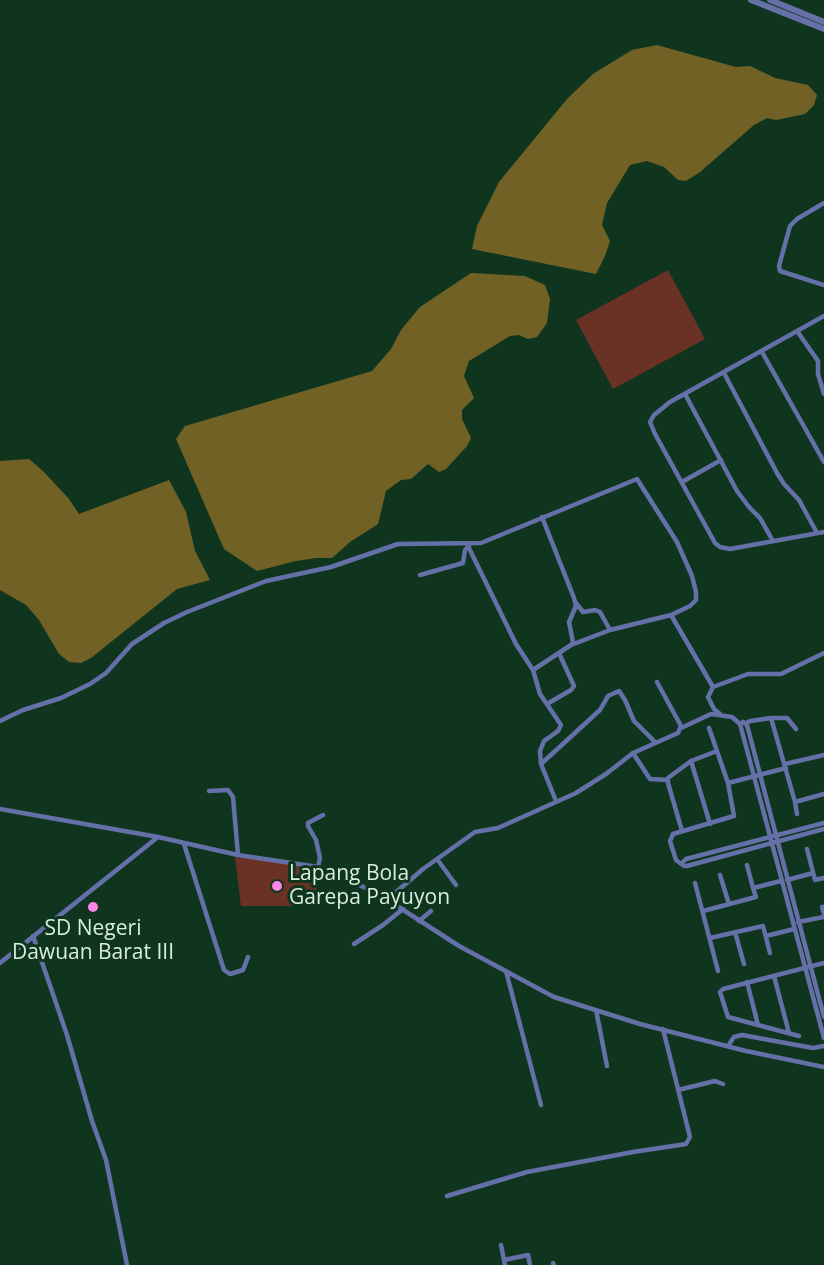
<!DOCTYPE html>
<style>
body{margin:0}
canvas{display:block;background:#10351f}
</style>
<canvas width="824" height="1265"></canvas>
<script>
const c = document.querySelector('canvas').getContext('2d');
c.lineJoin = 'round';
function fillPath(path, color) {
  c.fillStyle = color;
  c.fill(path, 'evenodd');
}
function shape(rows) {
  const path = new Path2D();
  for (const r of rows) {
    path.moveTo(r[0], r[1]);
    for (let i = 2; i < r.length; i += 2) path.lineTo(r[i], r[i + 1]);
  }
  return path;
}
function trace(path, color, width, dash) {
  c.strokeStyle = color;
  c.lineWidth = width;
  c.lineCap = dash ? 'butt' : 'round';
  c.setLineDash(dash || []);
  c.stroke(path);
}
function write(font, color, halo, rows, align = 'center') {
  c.font = font + ' "Open Sans",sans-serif';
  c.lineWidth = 6;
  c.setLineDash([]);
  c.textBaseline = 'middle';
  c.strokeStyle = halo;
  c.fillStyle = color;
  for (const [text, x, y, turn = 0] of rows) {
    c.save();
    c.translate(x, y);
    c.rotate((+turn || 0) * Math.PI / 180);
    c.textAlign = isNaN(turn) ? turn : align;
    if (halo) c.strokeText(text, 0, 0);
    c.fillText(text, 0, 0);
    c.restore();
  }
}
const green = shape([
 [668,270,705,339,613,389,576,320],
 [235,857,316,866,317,906,241,906]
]);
const water = shape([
 [657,45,736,67,750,66,775,78,808,85,817,95,814,105,805,114,776,120,767,118,754,125,700,172,686,181,678,180,664,167,647,161,630,165,607,203,602,225,610,241,605,256,596,274,472,249,477,226,499,182,567,99,593,74,632,50],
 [471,273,525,276,545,285,550,299,547,323,537,337,528,339,519,335,510,336,469,361,464,376,474,398,462,410,462,419,471,438,467,446,446,469,439,472,428,464,411,479,401,480,386,491,378,524,350,542,332,558,316,558,296,561,257,571,224,549,176,439,185,426,372,371,391,349,401,330,420,307],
 [29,459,43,471,69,499,79,514,169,480,186,512,195,551,210,580,177,589,91,658,81,663,69,662,59,654,39,620,26,605,0,590,0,461]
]);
const minor = shape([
 [824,203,797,219,790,226,779,266,780,271,824,285],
 [824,316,670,402,654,415,650,422,655,434,715,543,720,547,730,549,824,532],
 [797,331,818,361,818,374,824,394],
 [762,352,824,462],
 [724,373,777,473,784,484,799,500,817,533],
 [685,394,737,491,749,507,760,518,773,541],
 [682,482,721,460],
 [467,544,516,644,533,670,540,694,561,725,558,731,544,741,540,751,541,764,556,801],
 [420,575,463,563,465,550,469,546],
 [671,615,713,687],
 [571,645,610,630],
 [533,670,571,645,573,642,569,622,576,606,574,598,542,517],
 [547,704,571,690,574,686,559,653],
 [720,714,714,709,708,697,713,687,748,674,781,674,824,653],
 [0,721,23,710,61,698,90,684,106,673,132,644,164,623,187,612,266,581,331,567,398,544,481,543,637,479,677,542,692,576,696,592,696,600,690,606,671,615,610,630,600,612,595,610,583,612,576,603],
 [743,722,740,724,824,1038],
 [743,722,747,725,824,1017],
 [746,723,750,721,771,718],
 [681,728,711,714,732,717,740,724],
 [709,728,728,783,734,816,673,834,670,841,676,860,684,866,687,866,824,829],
 [796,729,787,718,771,718,795,802,824,794],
 [633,753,650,779,668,780],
 [691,761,710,824],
 [541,764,600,710,608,696,619,691,625,700,634,721,655,742],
 [785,764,824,755],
 [728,783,786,768],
 [209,791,228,790,233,797,238,855],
 [795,802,797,814],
 [0,809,158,837,238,855,318,867,377,893,459,946,554,997,640,1024,746,1051,824,1067],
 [682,831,668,783,668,778,691,761,717,751],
 [184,844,224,970,230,974,243,970,248,957],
 [807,849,815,880,824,878],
 [437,859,456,885],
 [681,864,686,859,824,823],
 [747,865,753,888],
 [318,867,320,858,316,840,308,826,308,823,323,815],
 [720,875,729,904],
 [787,880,813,873],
 [695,883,718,971],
 [388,899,423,869,475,832,498,828,576,793,606,774,633,753,678,733,681,726,657,682],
 [824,907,822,907,824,914],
 [703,911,756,897,753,888,781,881],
 [419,921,431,911],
 [798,922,824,917],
 [735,932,744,964],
 [33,936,67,1035,92,1121,106,1160,127,1265],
 [766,936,794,929],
 [710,938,763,926,770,953],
 [354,944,383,925,403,909],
 [0,963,158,837],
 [506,971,541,1105],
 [774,976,789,1033],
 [747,982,758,1025],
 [596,1010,607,1066],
 [799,1036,728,1017,720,992,723,989,824,963],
 [728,1046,734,1037,742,1035,813,1048,824,1046],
 [678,1090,715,1081,723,1084],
 [447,1196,527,1172,633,1152,686,1144,690,1137,663,1029],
 [501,1245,505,1265],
 [504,1260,528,1255,530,1265],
 [553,1263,554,1265]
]);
const tertiary = shape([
 [751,0,824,29],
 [770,0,824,22]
]);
const markers = [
 [277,886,6,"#fa87e6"],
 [93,907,6,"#fa87e6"]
];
const poiNames = [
 ["Lapang Bola",289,874],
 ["Garepa Payuyon",289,898],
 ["SD Negeri",93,929,"center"],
 ["Dawuan Barat III",93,953,"center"]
];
fillPath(green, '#6a3125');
fillPath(water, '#716125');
trace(minor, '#6470a7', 4.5);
trace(tertiary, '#6470a7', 6);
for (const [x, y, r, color] of markers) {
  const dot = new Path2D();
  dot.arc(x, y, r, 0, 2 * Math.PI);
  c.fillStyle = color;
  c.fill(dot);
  trace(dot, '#10351f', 2);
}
write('21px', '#d9edde', '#10351f', poiNames, 'left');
</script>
